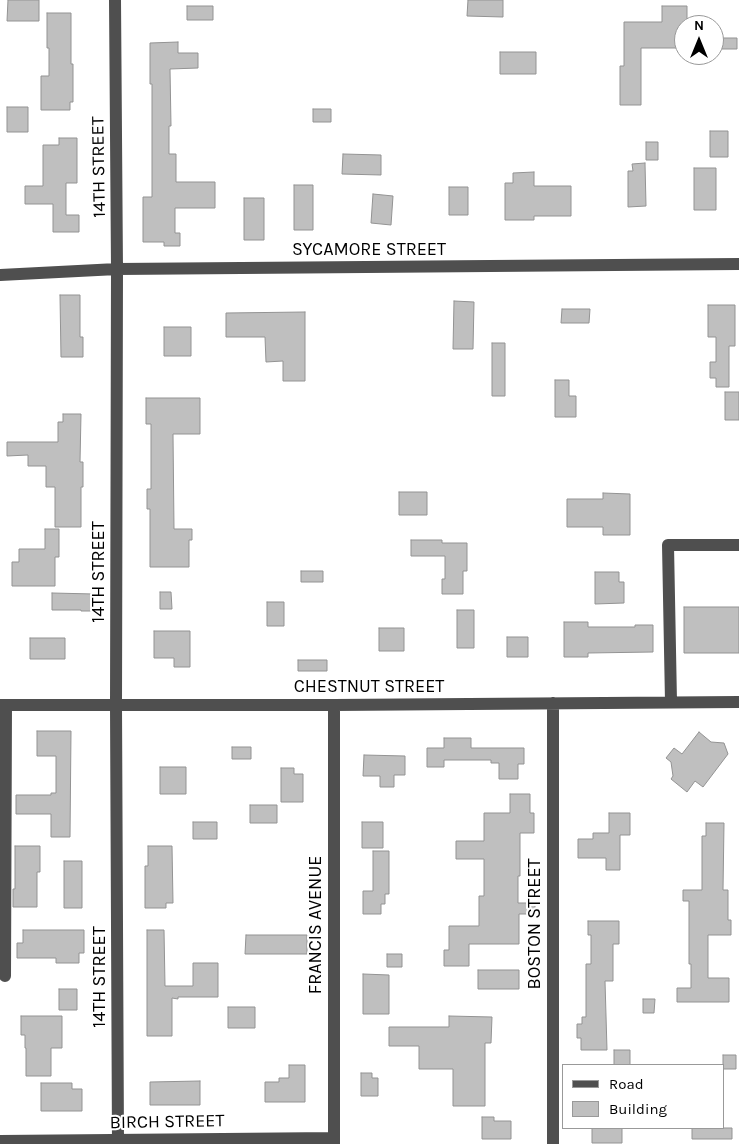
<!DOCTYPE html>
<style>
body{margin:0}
#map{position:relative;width:739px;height:1144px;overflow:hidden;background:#fff;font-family:Karla,sans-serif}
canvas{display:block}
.legend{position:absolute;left:562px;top:1064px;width:162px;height:65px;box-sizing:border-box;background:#fff;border:1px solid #999;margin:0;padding:6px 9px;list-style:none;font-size:15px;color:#000}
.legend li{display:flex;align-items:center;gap:10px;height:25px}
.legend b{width:25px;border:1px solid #999}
.north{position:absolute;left:674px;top:15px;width:50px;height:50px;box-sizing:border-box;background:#fff;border:1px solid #999;border-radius:50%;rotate:0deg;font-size:14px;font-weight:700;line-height:20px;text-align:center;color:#000}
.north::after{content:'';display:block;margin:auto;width:18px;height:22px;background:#000;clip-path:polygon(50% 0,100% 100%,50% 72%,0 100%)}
</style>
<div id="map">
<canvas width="739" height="1144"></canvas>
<ul class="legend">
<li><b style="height:6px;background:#4f4f4f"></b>Road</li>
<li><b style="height:14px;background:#bfbfbf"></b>Building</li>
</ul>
<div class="north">N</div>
</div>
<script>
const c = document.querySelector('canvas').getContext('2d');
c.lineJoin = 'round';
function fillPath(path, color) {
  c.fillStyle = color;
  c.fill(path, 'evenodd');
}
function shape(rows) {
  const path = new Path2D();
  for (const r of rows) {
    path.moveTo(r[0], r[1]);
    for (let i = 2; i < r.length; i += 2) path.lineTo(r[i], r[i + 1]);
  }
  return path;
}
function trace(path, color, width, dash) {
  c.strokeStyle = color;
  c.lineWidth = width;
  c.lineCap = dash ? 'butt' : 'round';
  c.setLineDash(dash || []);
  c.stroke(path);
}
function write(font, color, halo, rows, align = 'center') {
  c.font = font + ' Karla,sans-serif';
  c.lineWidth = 4;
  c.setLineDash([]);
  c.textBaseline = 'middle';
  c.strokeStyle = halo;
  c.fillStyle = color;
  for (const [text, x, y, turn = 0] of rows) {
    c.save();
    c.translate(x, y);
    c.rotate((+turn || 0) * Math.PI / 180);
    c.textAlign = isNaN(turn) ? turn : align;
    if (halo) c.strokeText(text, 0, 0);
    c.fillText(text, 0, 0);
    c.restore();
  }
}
const building = shape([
 [8,0,39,0,39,21,7,21,8,0],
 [468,0,503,0,503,17,467,16,468,0],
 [187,6,213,6,213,20,187,20,187,6],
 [662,6,687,6,687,25,684,25,684,48,641,48,641,105,620,105,620,66,624,66,624,22,662,22,662,6],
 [47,13,71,13,71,64,73,64,73,102,70,102,70,110,41,110,41,76,49,76,49,48,47,48,47,13],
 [714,38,737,38,737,49,714,49,714,38],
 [178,42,178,53,198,53,198,68,170,69,171,126,169,126,169,154,176,154,176,182,215,182,215,208,175,208,175,233,180,233,180,246,164,246,164,242,143,242,143,197,152,197,152,84,150,84,150,43,178,42],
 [500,52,536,52,536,74,500,74,500,52],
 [7,107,28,107,28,132,7,132,7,107],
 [313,109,331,109,331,122,313,122,313,109],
 [710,131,728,131,728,157,710,157,710,131],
 [59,138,77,138,77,183,66,183,66,215,79,215,79,232,53,232,53,204,25,204,25,186,43,186,43,145,59,145,59,138],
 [646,142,658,142,658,160,646,160,646,142],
 [343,154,381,155,381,175,342,174,343,154],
 [645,163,646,206,628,207,628,171,633,171,632,164,645,163],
 [694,168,716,168,716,210,694,210,694,168],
 [534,172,534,186,571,186,571,216,534,216,534,220,505,220,505,183,513,183,513,173,534,172],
 [294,185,313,185,313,230,294,230,294,185],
 [449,187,468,187,468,215,449,215,449,187],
 [373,194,393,196,391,225,371,223,373,194],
 [244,198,264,198,264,240,244,240,244,198],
 [60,295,80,295,80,337,83,337,83,357,61,357,60,295],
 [454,301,474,302,473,349,453,349,454,301],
 [708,305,735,305,735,346,729,346,729,387,716,387,716,378,710,378,710,362,716,362,716,337,708,337,708,305],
 [562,309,590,309,589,323,561,323,562,309],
 [305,312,305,381,283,381,283,361,266,362,265,337,226,337,226,313,305,312],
 [164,327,191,327,191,356,164,356,164,327],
 [492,343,505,343,505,396,492,396,492,343],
 [555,380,569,380,569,396,576,396,576,417,555,417,555,380],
 [725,392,739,392,739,420,725,420,725,392],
 [146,398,200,398,200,434,173,434,174,529,192,529,192,540,189,540,189,567,150,567,150,509,147,509,147,489,151,489,151,424,146,424,146,398],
 [63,414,81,414,80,462,83,462,83,487,81,487,81,527,55,527,55,487,46,487,46,466,28,466,28,455,7,456,7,442,58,442,58,422,63,422,63,414],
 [399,492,427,492,427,515,399,515,399,492],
 [603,493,630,494,630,535,603,535,603,527,567,527,567,499,603,499,603,493],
 [45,529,59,529,59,557,55,557,55,586,12,586,12,562,19,562,19,549,45,549,45,529],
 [411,540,442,540,442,543,467,543,467,571,463,571,463,594,442,594,442,579,445,579,445,556,411,556,411,540],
 [301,571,323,571,323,582,301,582,301,571],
 [595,572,619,572,619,582,624,582,624,603,595,604,595,572],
 [160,592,171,592,172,609,160,609,160,592],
 [52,593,94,594,94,611,81,611,81,610,52,610,52,593],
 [267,602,284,602,284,626,267,626,267,602],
 [684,607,739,607,739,653,684,653,684,607],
 [457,610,474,610,474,648,457,648,457,610],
 [564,622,588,622,588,627,635,627,635,625,653,625,653,652,588,653,588,657,564,657,564,622],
 [379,628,404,628,404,651,379,651,379,628],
 [154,631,190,631,190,667,174,667,174,658,154,658,154,631],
 [507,637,528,637,528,657,507,657,507,637],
 [30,638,65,638,65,659,30,659,30,638],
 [298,660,327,660,327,671,298,671,298,660],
 [37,731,71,731,70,837,51,837,51,814,16,814,16,795,51,795,51,793,56,793,56,756,37,756,37,731],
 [699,732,711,742,724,743,728,754,703,787,695,781,687,792,671,779,673,776,671,762,666,758,674,748,682,754,699,732],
 [444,738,471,738,471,748,524,748,524,764,518,764,518,779,499,779,499,763,491,763,491,760,444,760,444,767,427,767,427,748,444,748,444,738],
 [232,747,251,747,251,759,232,759,232,747],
 [364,755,405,756,405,775,394,775,394,787,380,787,380,776,363,776,364,755],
 [160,767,186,767,186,794,160,794,160,767],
 [281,768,294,768,294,774,303,774,303,802,281,802,281,768],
 [510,794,530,794,530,813,534,813,534,833,520,833,520,876,518,876,518,903,535,903,535,914,519,914,519,944,469,944,469,966,444,966,444,950,449,950,449,926,479,926,479,896,484,896,484,859,456,859,456,841,484,841,484,813,510,813,510,794],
 [250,805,277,805,277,823,250,823,250,805],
 [609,813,630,813,630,835,620,835,620,870,606,870,606,858,578,858,578,839,593,839,593,833,609,833,609,813],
 [193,822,217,822,217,839,193,839,193,822],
 [362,822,383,822,383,848,362,848,362,822],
 [706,823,724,823,723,890,728,890,728,920,731,920,731,935,708,935,708,978,729,978,729,1002,677,1002,677,988,691,988,691,964,689,964,689,901,683,901,683,890,702,890,702,836,706,836,706,823],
 [15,846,40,846,40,872,37,872,37,907,13,907,13,889,15,889,15,846],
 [148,846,172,846,173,903,166,903,166,908,145,908,145,866,148,866,148,846],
 [373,851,389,851,389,894,385,894,385,904,381,904,381,914,363,914,363,891,373,891,373,851],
 [64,861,82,861,82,908,64,908,64,861],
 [588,921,619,921,619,944,613,944,613,981,605,981,607,1050,581,1050,581,1038,577,1038,577,1024,582,1024,582,1017,586,1017,586,964,591,964,591,935,588,935,588,921],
 [23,930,84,930,84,953,79,953,79,963,56,963,56,958,17,958,17,943,23,943,23,930],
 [147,930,164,930,165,986,193,986,193,963,218,963,218,997,178,997,178,999,172,998,172,1036,147,1036,147,930],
 [246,935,307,935,307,954,245,954,246,935],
 [387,954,402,954,402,967,387,967,387,954],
 [478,970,519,970,519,989,478,989,478,970],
 [363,974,389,975,389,1014,363,1014,363,974],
 [59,989,77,989,77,1010,59,1010,59,989],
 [643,999,655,999,654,1013,643,1013,643,999],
 [228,1007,255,1007,255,1028,228,1028,228,1007],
 [21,1016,62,1016,62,1048,51,1048,51,1076,26,1076,26,1048,25,1048,25,1035,21,1035,21,1016],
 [449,1016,492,1017,491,1043,485,1043,485,1106,453,1106,453,1069,419,1069,419,1046,389,1046,389,1027,449,1027,449,1016],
 [614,1050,630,1050,630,1065,614,1065,614,1050],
 [723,1055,736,1055,736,1069,723,1069,723,1055],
 [289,1065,305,1065,305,1102,265,1102,265,1082,279,1082,279,1078,289,1078,289,1065],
 [361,1073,372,1073,372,1078,378,1078,378,1096,361,1096,361,1073],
 [200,1081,200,1105,150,1105,150,1082,200,1081],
 [41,1083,72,1083,72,1089,82,1089,82,1111,41,1111,41,1083],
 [482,1117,494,1117,494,1121,511,1121,511,1139,482,1139,482,1117],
 [592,1128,622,1128,622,1143,592,1143,592,1128],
 [692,1128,732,1128,732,1139,692,1139,692,1128]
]);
const minor = shape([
 [115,0,117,269,116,705,118,1144],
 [0,275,117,269,739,264],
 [671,702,668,545,739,545],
 [553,703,553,1144],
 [0,705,334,705,739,702],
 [5,976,6,705],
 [0,1141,334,1138],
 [334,1144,334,705]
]);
const streetNames = [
 ["14TH STREET",99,167,-91],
 ["SYCAMORE STREET",369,250],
 ["14TH STREET",99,572,-90],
 ["CHESTNUT STREET",369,687],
 ["BOSTON STREET",535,924,-90],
 ["FRANCIS AVENUE",316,925,-90],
 ["14TH STREET",100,977,-90],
 ["BIRCH STREET",167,1122,-1]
];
fillPath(building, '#bfbfbf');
trace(building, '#939393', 1);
trace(minor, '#4f4f4f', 12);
write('18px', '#000', '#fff', streetNames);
</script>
